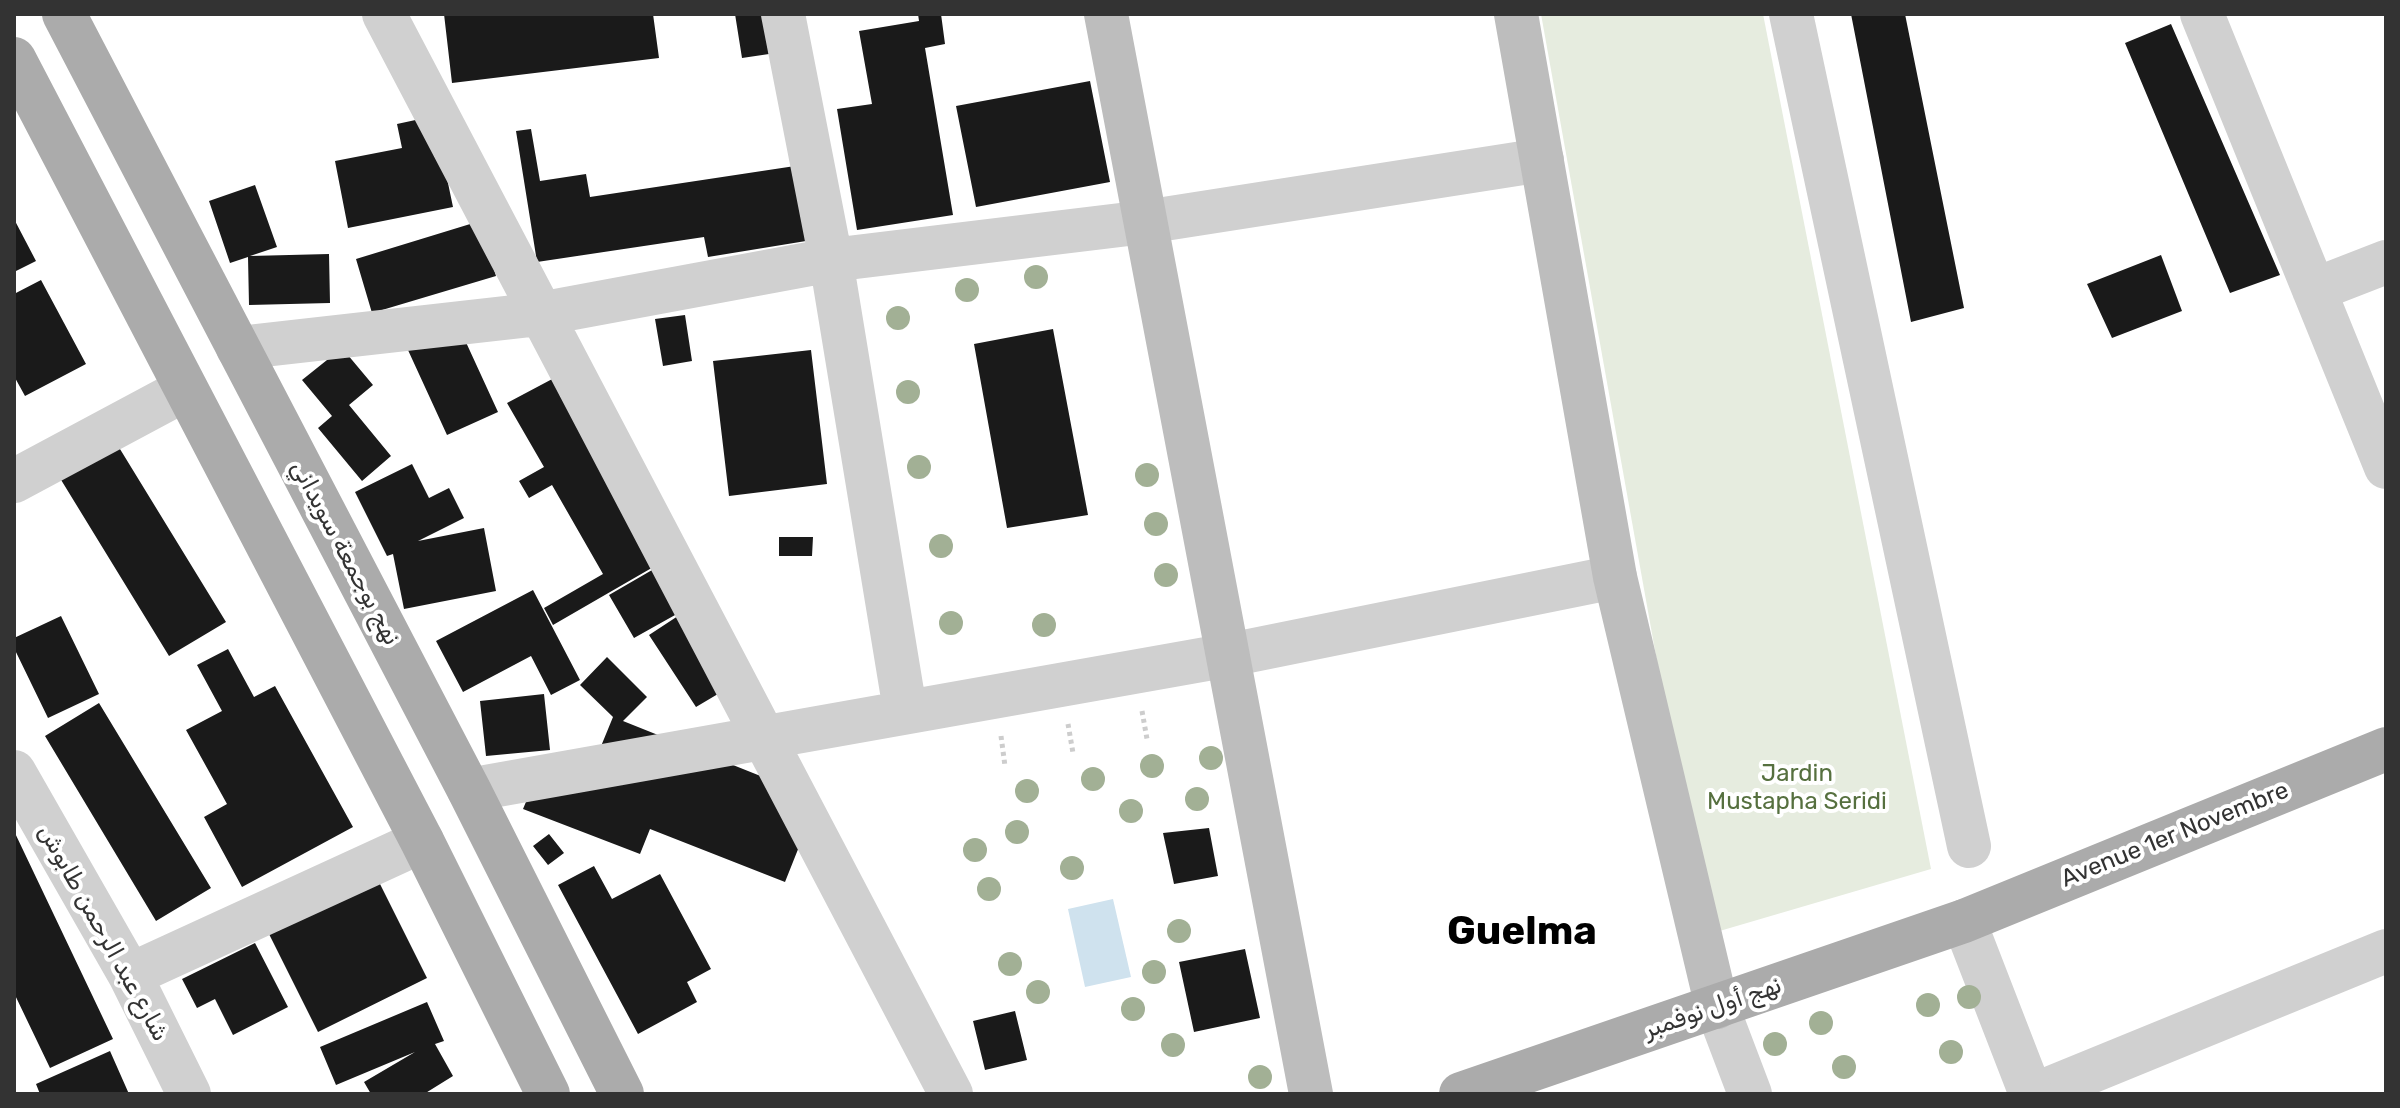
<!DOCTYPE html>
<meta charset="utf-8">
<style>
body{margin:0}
#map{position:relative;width:2400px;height:1108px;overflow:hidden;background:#fff;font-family:Rubik,sans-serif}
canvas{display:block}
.frame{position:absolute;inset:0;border:16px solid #333;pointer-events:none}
</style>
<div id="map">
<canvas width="2400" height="1108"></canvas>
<div class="frame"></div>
</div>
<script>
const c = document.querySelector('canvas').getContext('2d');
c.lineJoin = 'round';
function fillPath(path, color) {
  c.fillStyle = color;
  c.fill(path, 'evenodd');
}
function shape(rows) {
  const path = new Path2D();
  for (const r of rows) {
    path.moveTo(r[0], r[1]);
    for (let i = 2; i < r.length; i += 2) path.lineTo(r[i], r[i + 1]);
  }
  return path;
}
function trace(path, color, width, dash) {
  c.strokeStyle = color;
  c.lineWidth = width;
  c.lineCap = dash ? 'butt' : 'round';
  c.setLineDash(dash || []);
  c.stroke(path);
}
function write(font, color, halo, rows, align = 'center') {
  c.font = font + ' Rubik,"Noto Naskh Arabic",sans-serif';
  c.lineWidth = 8;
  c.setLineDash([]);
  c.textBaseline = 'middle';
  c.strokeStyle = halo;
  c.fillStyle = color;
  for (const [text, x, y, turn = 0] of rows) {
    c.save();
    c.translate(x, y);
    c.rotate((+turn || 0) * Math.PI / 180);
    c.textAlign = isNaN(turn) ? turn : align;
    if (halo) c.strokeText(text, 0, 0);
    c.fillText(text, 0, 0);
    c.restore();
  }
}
const green = shape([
 [1541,14,1763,14,1931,869,1706,935]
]);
const water = shape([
 [1113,899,1131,977,1085,987,1068,909]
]);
const building = shape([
 [444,14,653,14,659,58,452,83],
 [735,14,762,14,769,54,742,58],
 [918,14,941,14,945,44,925,48,953,215,857,230,837,109,872,104,859,31,919,21],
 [1851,14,1905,14,1964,308,1911,322],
 [2171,24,2280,275,2230,293,2125,43],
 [1090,81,1110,182,976,207,956,106],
 [434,116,453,207,348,228,335,161,402,148,397,124],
 [531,129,540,181,586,174,590,197,795,166,806,241,708,257,704,237,537,262,516,131],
 [255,185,277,247,250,256,329,254,330,303,249,305,248,257,230,263,209,201],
 [14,219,36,261,14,272],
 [480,221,496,276,372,313,356,259],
 [2161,255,2182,311,2112,338,2087,284],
 [41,280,86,364,25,396,14,376,14,294],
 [453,314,498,412,447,435,402,337],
 [685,315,692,361,663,366,655,319],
 [1053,329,1088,515,1007,528,974,344],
 [342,348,373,385,349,405,391,456,362,481,318,428,332,416,302,380],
 [811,350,827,484,729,496,713,361],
 [556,377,662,562,553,625,544,608,603,574,552,485,529,498,519,481,544,467,507,403],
 [112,436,226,622,169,656,55,470],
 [412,464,429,498,449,488,464,518,418,541,484,528,496,591,404,609,393,554,387,556,355,492],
 [779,537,813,537,812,556,779,556],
 [659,566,684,610,634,638,609,595],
 [533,590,580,680,551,695,531,656,463,692,436,641],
 [681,614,728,688,696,707,649,635],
 [61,616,99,694,48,718,14,648,14,638],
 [228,649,254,697,275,686,353,827,242,887,204,817,227,804,186,730,222,711,197,665],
 [607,657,647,697,623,721,818,799,785,882,650,829,640,854,523,809,538,773,597,756,613,717,580,685],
 [544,694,550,750,486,756,480,701],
 [99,703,211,888,156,921,45,736],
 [1209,828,1218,876,1174,884,1163,833],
 [14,831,113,1039,50,1068,14,993],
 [549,834,564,853,548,865,533,846],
 [371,866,427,978,318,1032,262,920],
 [594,866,612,899,660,874,711,969,687,982,697,1002,638,1034,558,885],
 [255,943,288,1007,233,1035,215,999,197,1008,182,979],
 [1245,949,1260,1018,1194,1032,1179,962],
 [427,1002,444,1041,435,1044,453,1076,424,1094,371,1094,364,1082,415,1052,336,1085,320,1047],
 [1015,1011,1027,1060,985,1070,973,1021],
 [110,1051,129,1094,40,1094,36,1084]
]);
const path = shape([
 [1142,711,1147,739],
 [1068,724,1073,753],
 [1001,736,1005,766]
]);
const minor = shape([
 [384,14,951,1094],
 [783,14,831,260,905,710],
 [1791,14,1969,846],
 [2202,14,2386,467],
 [2314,290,2386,262],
 [238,348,540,314,831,260,1145,222,1542,160],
 [14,481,184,390],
 [14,772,130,975,189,1094],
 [469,790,1229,655,1615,577],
 [130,975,422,841],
 [1717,1007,1750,1094],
 [2036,1094,2386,951]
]);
const tertiary = shape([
 [1964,921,2031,1094]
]);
const secondary = shape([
 [1106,14,1311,1094],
 [1516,14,1615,577,1717,1007]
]);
const primary = shape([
 [64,14,469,790,622,1094],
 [14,59,422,841,548,1094],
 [1461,1094,1964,921,2386,749]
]);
const trees = [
 [1036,277],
 [967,290],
 [898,318],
 [908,392],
 [919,467],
 [1147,475],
 [1156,524],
 [941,546],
 [1166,575],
 [951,623],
 [1044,625],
 [1211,758],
 [1152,766],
 [1093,779],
 [1027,791],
 [1197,799],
 [1131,811],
 [1017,832],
 [975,850],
 [1072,868],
 [989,889],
 [1179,931],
 [1010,964],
 [1154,972],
 [1038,992],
 [1969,997],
 [1928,1005],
 [1133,1009],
 [1821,1023],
 [1775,1044],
 [1173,1045],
 [1951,1052],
 [1844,1067],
 [1260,1077]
];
const streetNames = [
 ["نهج بوجمعة سويداني",345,553,62],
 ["Avenue 1er Novembre",2175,835,-22],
 ["شارع عبد الرحمن طابوش",103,933,61],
 ["نهج أول نوفمبر",1713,1008,-19]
];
const parkNames = [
 ["Jardin",1797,774],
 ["Mustapha Seridi",1797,802]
];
const townNames = [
 ["Guelma",1522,932]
];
fillPath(green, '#e6ecdf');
fillPath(water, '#cfe2ee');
fillPath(building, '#1a1a1a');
trace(path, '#cdcdcd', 5, [4, 4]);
trace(minor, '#d0d0d0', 44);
trace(tertiary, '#d0d0d0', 44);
trace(secondary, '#bdbdbd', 44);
trace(primary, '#ababab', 44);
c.fillStyle = '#a2b095';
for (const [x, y] of trees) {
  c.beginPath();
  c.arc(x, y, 12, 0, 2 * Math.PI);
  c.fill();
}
write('24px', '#333', '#fff', streetNames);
write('24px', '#56703f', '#fff', parkNames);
write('bold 40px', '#000', '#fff', townNames);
</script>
